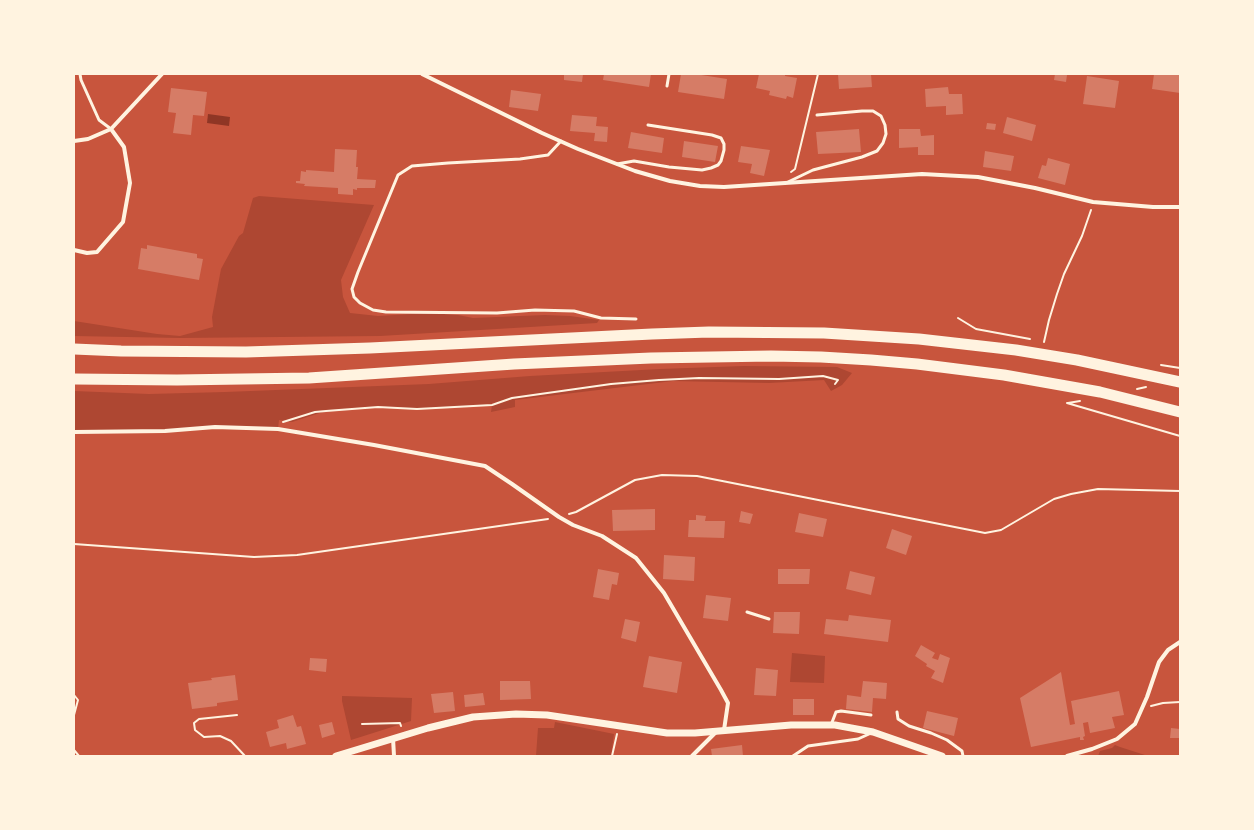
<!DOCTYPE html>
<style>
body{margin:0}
#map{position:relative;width:1254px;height:830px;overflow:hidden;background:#c8553d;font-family:"Varela Round",sans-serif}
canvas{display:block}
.frame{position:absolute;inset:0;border:75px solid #fff3e0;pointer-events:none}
</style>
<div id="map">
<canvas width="1254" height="830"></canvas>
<div class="frame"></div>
</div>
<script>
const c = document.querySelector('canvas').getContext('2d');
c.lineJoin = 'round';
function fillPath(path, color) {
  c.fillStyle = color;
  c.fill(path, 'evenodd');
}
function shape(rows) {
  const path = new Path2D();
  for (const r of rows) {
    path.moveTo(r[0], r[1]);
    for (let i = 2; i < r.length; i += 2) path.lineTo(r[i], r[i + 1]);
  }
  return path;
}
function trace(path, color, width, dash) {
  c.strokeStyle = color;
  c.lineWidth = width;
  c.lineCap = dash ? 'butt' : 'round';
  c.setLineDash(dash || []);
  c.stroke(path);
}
const green = shape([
 [259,196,374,205,341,280,343,297,350,313,378,316,428,313,458,315,473,318,545,315,570,316,599,320,597,323,380,336,180,338,74,336,74,321,157,334,180,336,213,327,212,317,221,269,239,236,243,233,253,198],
 [744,366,837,367,852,373,842,385,831,391,824,380,769,383,673,381,515,400,515,407,491,412,492,405,417,409,378,407,326,411,292,422,279,420,278,429,215,427,165,431,74,432,74,391,149,394,225,392,429,384,530,376,660,369],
 [792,653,825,656,824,683,790,682],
 [342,696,412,698,411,721,351,740,342,701],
 [555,722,614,734,611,756,536,756,538,728,554,728],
 [1115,745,1120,747,1148,756,1098,756,1100,751,1112,748]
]);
const water = shape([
 [208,114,230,117,229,126,207,123]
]);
const building = shape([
 [564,74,583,74,582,82,564,80],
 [604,74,651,74,649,87,603,80],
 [681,74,695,74,727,79,724,99,678,92],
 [759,74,785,74,785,76,797,78,793,98,787,96,786,99,769,95,770,91,756,88],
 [838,74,871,74,872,87,839,89],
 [1055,74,1067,75,1066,82,1054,80],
 [1154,74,1180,74,1180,93,1152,89],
 [1087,76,1119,81,1115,108,1083,104],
 [948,87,949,94,962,94,963,114,946,115,946,106,926,107,925,89],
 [171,88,207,92,204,116,193,115,191,135,173,133,176,113,168,112],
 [511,90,541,94,538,111,509,107],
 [572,115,597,117,596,126,608,127,607,142,594,141,595,133,570,131],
 [1007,117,1036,125,1032,141,1003,133],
 [987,123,996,124,995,130,986,129],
 [859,129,861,152,818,154,816,132],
 [899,129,920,129,921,136,934,135,934,155,918,155,918,147,899,148],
 [631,132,664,138,662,153,628,148],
 [684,141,718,146,715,162,682,157],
 [741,146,770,150,764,176,750,173,752,164,738,162],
 [335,149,357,150,356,167,358,167,357,179,376,180,375,188,357,188,357,190,353,189,353,195,338,194,338,188,304,186,305,184,296,183,296,181,300,181,301,171,306,172,306,170,334,172],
 [985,151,1014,156,1011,171,983,167],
 [1048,158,1070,164,1065,185,1038,178,1042,165,1046,166],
 [147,245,197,254,197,258,203,259,199,280,138,269,141,248,147,249],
 [655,509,655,530,613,531,612,510],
 [741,511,753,514,750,524,739,522],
 [799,513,827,519,823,537,795,532],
 [696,515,706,516,705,521,725,521,724,538,688,537,689,520,696,520],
 [892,529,912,536,906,555,886,548],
 [664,555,695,557,694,581,663,579],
 [598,569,619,573,617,585,612,584,609,600,593,597],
 [778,569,810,569,809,584,778,584],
 [850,571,875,577,871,595,846,589],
 [706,595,731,598,728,621,703,618],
 [774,612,800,612,799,634,773,633],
 [849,615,891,620,888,642,824,634,826,619,848,621],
 [625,619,640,622,636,642,621,638],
 [921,645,935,653,932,658,938,660,940,654,950,658,943,683,931,678,935,671,926,666,927,664,915,656],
 [649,656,682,662,677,693,643,687],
 [310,658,327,659,326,672,309,670],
 [756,668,778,670,776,696,754,695],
 [1061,672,1070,725,1075,724,1071,701,1119,691,1124,715,1112,717,1115,728,1090,733,1088,722,1083,723,1085,736,1083,737,1084,740,1080,740,1080,737,1031,747,1020,698],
 [235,675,238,700,217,703,217,706,192,709,188,683,212,680,211,678],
 [500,681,530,681,531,699,500,700],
 [863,681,887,683,886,699,873,698,872,712,846,709,847,695,861,697],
 [453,692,455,711,434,713,431,694],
 [483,693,485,705,465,707,464,695],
 [793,699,814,699,814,715,793,715],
 [927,711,958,718,954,736,923,728],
 [293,715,297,727,301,726,306,744,287,749,286,743,270,747,266,732,279,728,277,720],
 [332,722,335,734,322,738,319,725],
 [1171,728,1180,729,1180,738,1170,738],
 [742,745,743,756,712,756,711,749]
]);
const path = shape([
 [791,172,795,169,818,74],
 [958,318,976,329,1030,339],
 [1044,342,1049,320,1057,294,1064,274,1082,236,1091,210],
 [1161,365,1180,368],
 [1137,389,1146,387],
 [1067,403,1180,436],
 [1068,403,1080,401],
 [283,422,315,412,326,411,378,407,417,409,492,405,512,398,611,384,659,380,699,378,779,379,823,376,838,380,835,384],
 [569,514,576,512,635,480,662,475,697,476,985,533,1001,530,1054,499,1071,494,1098,489,1180,491],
 [74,544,254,557,297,555,548,519],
 [74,695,78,700,74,715],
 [1151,706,1163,703,1180,702],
 [237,715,199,719,194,723,195,730,204,737,220,736,231,741,245,756],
 [362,724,400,723,401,726],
 [74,750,79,756],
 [612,756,617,734]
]);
const service = shape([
 [80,74,81,80,99,120,111,129],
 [667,86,669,74],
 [561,141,548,155,520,159,448,163,412,166,398,175,358,272,352,289,354,297,360,303,373,310,386,312,497,313,535,310,574,311,601,318,636,319],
 [617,164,634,161,669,167,702,170,711,168,718,165,721,161,724,150,724,144,721,138,712,135,648,125],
 [788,182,813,170,862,157,877,151,883,143,886,134,885,125,881,116,873,111,862,111,817,115],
 [747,612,769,619],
 [897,712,898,719,909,726,931,733,947,740,962,751,963,756],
 [831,725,836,712,841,711,871,715],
 [793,756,808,746,858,739,869,734]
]);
const minor = shape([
 [422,74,542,133,578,149,635,171,670,181,700,186,724,187,922,174,978,177,1035,188,1093,202,1153,207,1180,207],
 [74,141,88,139,111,129,162,74],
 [74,250,87,253,97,252,123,222,130,183,124,147,111,129],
 [74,432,165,431,215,427,278,429,374,445,485,466,512,484,559,517,573,525,602,536,636,558,664,593,721,690,728,703,724,730],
 [393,738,394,756],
 [692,756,716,732],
 [1067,756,1092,749,1117,739,1135,724,1147,697,1159,662,1168,650,1180,642]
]);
const tertiary = shape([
 [336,756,428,728,473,717,516,714,547,715,667,733,695,733,791,725,835,725,873,732,942,756]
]);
const motorway = shape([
 [74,349,121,351,246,352,370,348,652,334,709,332,824,333,919,339,1016,350,1077,360,1180,382],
 [74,379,177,380,309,378,514,364,651,358,771,356,821,357,871,360,917,364,1004,375,1100,392,1180,412]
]);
fillPath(green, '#ae4732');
fillPath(water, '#8f3625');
fillPath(building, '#d67c66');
trace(path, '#fff3e0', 2);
trace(service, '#fff3e0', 3);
trace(minor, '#fff3e0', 4);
trace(tertiary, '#fff3e0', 7);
trace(motorway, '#fff3e0', 11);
</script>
